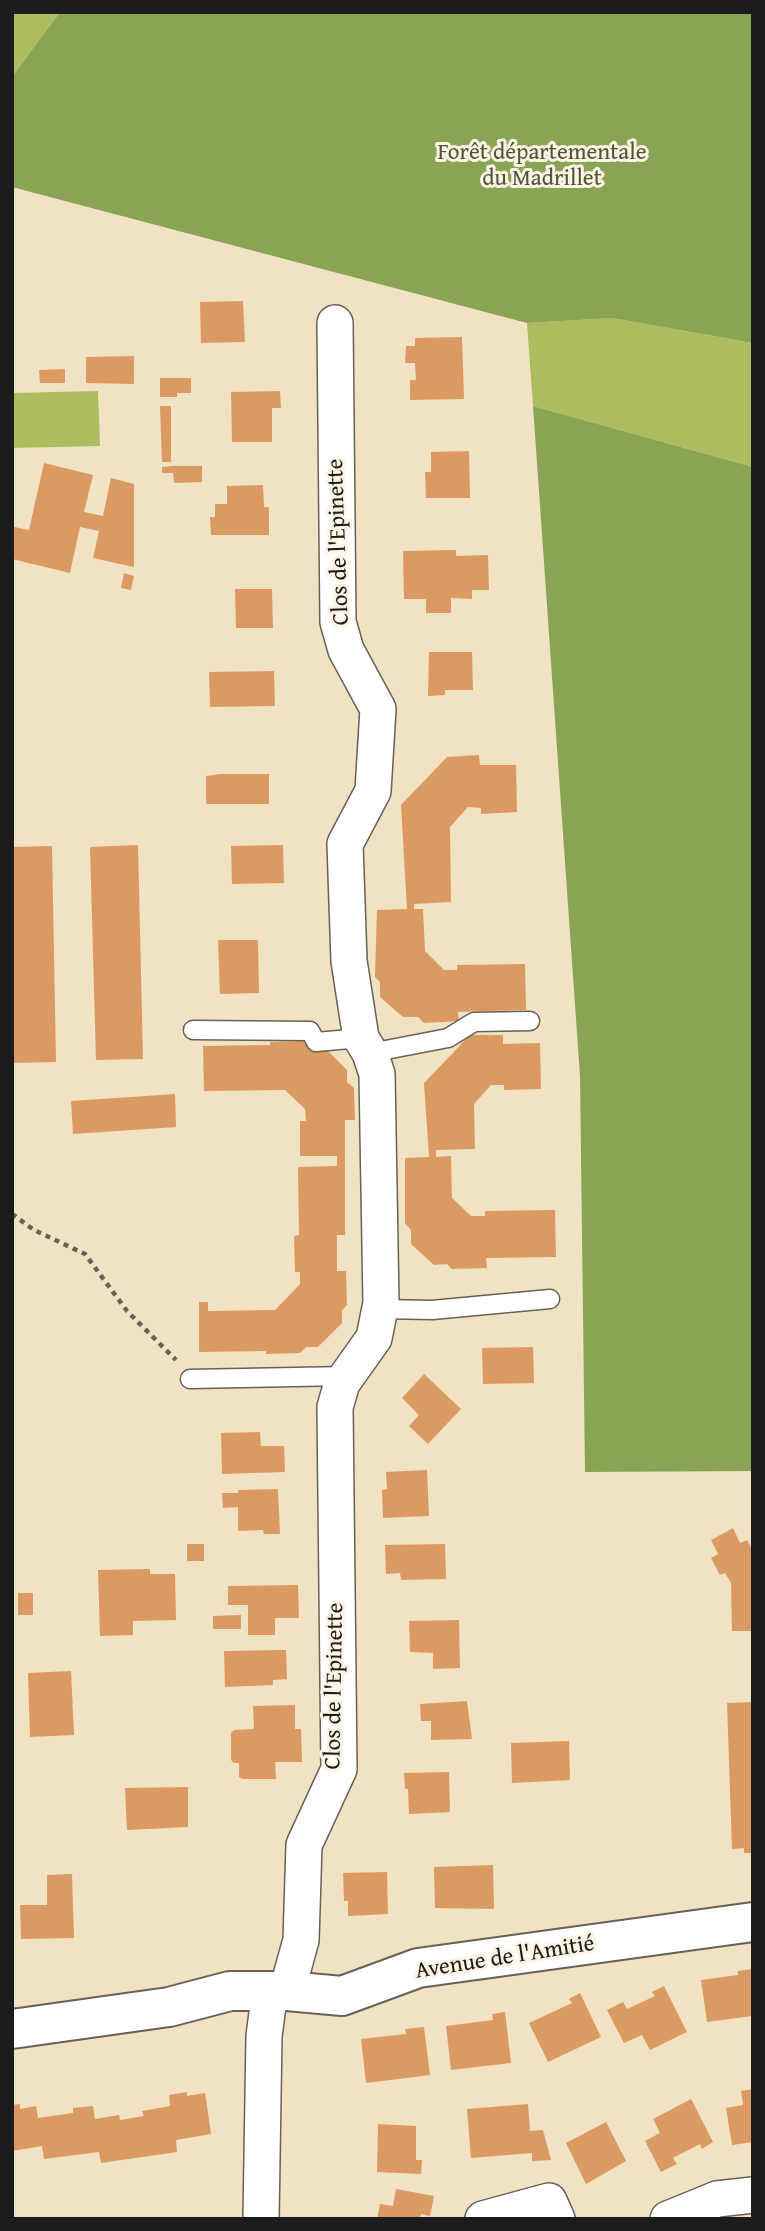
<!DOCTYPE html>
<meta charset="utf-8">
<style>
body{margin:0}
#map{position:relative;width:765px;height:2231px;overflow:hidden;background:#f1e2c3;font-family:"Gentium Book Plus",serif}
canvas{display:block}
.frame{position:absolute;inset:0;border:14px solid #1c1c1c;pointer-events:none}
</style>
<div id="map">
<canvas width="765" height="2231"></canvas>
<div class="frame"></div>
</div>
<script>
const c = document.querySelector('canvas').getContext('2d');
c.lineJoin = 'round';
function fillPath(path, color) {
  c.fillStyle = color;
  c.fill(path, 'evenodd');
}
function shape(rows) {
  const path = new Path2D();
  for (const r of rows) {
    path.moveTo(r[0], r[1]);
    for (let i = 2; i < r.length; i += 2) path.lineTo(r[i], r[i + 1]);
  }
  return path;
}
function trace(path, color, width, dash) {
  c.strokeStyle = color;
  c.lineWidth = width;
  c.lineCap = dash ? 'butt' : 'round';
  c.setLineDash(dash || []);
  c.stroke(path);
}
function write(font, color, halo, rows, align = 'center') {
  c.font = font + ' "Gentium Book Plus",serif';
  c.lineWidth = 6;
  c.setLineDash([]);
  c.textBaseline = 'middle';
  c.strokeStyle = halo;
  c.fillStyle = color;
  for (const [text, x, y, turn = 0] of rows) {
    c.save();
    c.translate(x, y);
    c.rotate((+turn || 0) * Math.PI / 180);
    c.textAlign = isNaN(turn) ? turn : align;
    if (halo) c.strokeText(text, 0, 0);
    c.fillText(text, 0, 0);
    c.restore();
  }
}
const green = shape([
 [12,12,60,12,12,77],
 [612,318,753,343,753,467,533,406,527,323],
 [98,391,100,446,12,448,12,393]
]);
const forest = shape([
 [60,12,753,12,753,343,612,318,527,323,12,187,12,77],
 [533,406,753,467,753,1471,585,1472,580,1076]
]);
const building = shape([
 [243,301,245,342,201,343,200,302],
 [462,337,464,399,410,400,410,380,416,380,415,363,405,363,406,346,415,346,415,338],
 [134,356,134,384,86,383,86,357],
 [65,369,65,383,40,383,39,370],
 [160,378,191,378,191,393,177,393,177,397,160,397],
 [280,391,281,408,272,408,272,442,232,442,231,392],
 [160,406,171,406,171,462,162,462],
 [469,451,470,498,426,498,425,472,431,472,431,452],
 [44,463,93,475,84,512,103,516,111,478,134,484,134,567,93,558,99,531,80,527,70,573,12,559,14,527,29,530],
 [173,466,202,466,202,482,174,483,173,473,162,473,162,467],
 [263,485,264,507,269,507,269,535,211,535,210,517,215,517,215,504,227,504,227,486],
 [456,550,456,556,488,555,489,590,472,590,472,599,451,598,451,613,426,613,426,599,404,599,403,551],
 [124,573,134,576,131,590,121,588],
 [235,589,272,589,273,628,236,628],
 [429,652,472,652,473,690,445,690,445,695,428,696],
 [274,671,275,706,210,707,209,672],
 [479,755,480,765,516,765,517,812,481,814,481,808,468,807,450,827,451,902,414,904,414,909,423,909,425,951,444,970,457,970,457,965,525,964,526,1010,458,1012,459,1021,424,1023,418,1017,403,1017,380,997,380,982,375,977,377,910,407,909,401,805,447,757],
 [221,774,269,774,269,804,206,804,206,776],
 [138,845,143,1059,96,1060,90,847],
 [283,845,284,883,232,884,231,846],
 [52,846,56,1062,12,1063,12,847],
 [218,940,258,940,259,993,220,994],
 [470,1035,503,1035,503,1044,540,1043,541,1089,504,1090,504,1085,491,1085,474,1104,475,1149,436,1150,436,1157,451,1156,452,1198,471,1216,485,1216,485,1211,555,1210,556,1257,486,1258,487,1268,452,1269,447,1264,434,1265,411,1244,411,1230,405,1223,405,1158,429,1157,424,1083],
 [305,1041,313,1049,325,1048,347,1070,347,1082,354,1088,355,1120,345,1120,345,1235,337,1235,337,1271,346,1271,347,1305,342,1310,342,1323,318,1347,306,1347,300,1353,266,1354,266,1351,199,1352,199,1302,208,1302,208,1311,275,1310,300,1284,300,1272,295,1272,294,1236,299,1235,298,1167,337,1166,337,1156,300,1156,300,1121,306,1121,305,1109,285,1090,204,1091,203,1046,270,1045,270,1042],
 [175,1094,176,1127,73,1134,71,1101],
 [533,1347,534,1383,483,1384,482,1348],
 [424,1374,461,1409,428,1444,409,1426,419,1415,402,1398],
 [260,1432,261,1446,284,1446,285,1472,222,1474,221,1433],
 [427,1470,429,1516,383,1518,382,1490,387,1489,386,1472],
 [278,1489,280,1534,264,1534,263,1530,238,1531,238,1507,223,1508,222,1493,238,1493,238,1490],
 [733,1528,740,1543,747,1540,753,1551,753,1631,732,1631,731,1583,725,1573,720,1575,711,1558,718,1554,711,1540],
 [187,1544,204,1544,204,1561,187,1561],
 [445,1544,446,1579,401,1580,400,1573,386,1574,385,1545],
 [150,1569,150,1574,175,1574,176,1620,133,1621,133,1635,100,1636,98,1570],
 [298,1585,299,1618,275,1618,275,1635,248,1635,248,1605,228,1605,228,1586],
 [18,1593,33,1593,33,1615,18,1615],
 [241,1615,241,1629,213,1629,213,1616],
 [459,1620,460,1668,433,1669,433,1653,410,1652,409,1621],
 [286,1650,287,1679,273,1680,273,1685,225,1687,224,1651],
 [71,1671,74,1735,30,1737,28,1673],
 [467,1701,472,1739,431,1740,431,1721,421,1721,420,1704],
 [753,1702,753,1853,744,1853,744,1848,732,1849,727,1703],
 [295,1705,295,1729,301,1729,302,1762,275,1762,276,1779,242,1779,239,1777,239,1763,234,1763,231,1760,231,1733,234,1730,254,1729,253,1706],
 [569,1741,570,1780,512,1783,511,1743],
 [449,1772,450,1812,409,1814,408,1789,405,1789,404,1773],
 [188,1787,188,1827,127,1830,125,1788],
 [493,1865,494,1909,435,1908,434,1867],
 [387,1872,388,1914,348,1916,348,1901,344,1901,343,1873],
 [72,1874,74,1938,21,1939,20,1905,47,1905,47,1875],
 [753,1969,753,2016,707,2022,701,1980,738,1975,738,1971],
 [664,1986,687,2032,650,2050,642,2035,624,2043,607,2010,623,2002,627,2009,655,1996,652,1992],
 [580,1993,601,2037,548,2062,529,2023,572,2003,569,1999],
 [505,2012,511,2063,451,2070,446,2026,493,2020,492,2014],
 [424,2027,430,2075,366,2083,361,2039,406,2034,405,2029],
 [753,2089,753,2142,732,2145,726,2108,743,2105,741,2091],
 [187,2092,187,2096,205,2093,211,2134,176,2140,177,2152,101,2163,99,2152,44,2159,42,2146,12,2151,12,2105,20,2104,20,2109,36,2106,38,2118,73,2113,73,2108,93,2106,95,2119,119,2115,120,2120,144,2116,142,2111,170,2106,169,2095],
 [691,2099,713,2142,702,2149,700,2144,673,2158,677,2164,661,2172,645,2141,660,2133,653,2119],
 [528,2104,530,2131,543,2130,551,2160,532,2161,532,2153,471,2158,467,2109],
 [606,2122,626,2161,586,2184,566,2143],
 [378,2124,416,2126,416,2160,422,2160,421,2174,377,2172],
 [396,2189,434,2196,430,2216,421,2214,420,2219,377,2219,380,2204,393,2206]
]);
const path = shape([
 [12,1214,34,1230,85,1254,127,1311,176,1360]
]);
const service = shape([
 [193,1030,310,1031,316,1042,361,1038],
 [370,1053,448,1038,474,1022,530,1021],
 [380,1309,432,1310,550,1299],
 [190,1379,347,1376]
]);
const minor = shape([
 [287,1991,301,1940,304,1845,339,1769,335,1407,342,1383,374,1338,381,1303,377,1074,370,1053,361,1038,349,961,345,844,373,791,378,709,346,650,338,622,335,323],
 [261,2219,264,2036,270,1991],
 [483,2219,549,2201,557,2219],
 [668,2219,717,2199,753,2195]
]);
const tertiary = shape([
 [12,2029,169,2007,230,1991,287,1991,342,1996,418,1968,753,1922]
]);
const parkNames = [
 ["Forêt départementale",542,153],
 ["du Madrillet",542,179]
];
const streetNames = [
 ["Clos de l'Epinette",339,542,-92],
 ["Clos de l'Epinette",335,1686,-89],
 ["Avenue de l'Amitié",505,1958,-9]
];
fillPath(green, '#adbc5f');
fillPath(forest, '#8aa456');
fillPath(building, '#da9a62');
trace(service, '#676156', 21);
trace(minor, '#676156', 38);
trace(tertiary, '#676156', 42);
trace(path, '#676156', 4.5, [5, 5]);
trace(service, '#fff', 18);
trace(minor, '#fff', 35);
trace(tertiary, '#fff', 38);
write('23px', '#4f5433', '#fcf5e5', parkNames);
write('23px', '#1c1c1c', '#fcf5e5', streetNames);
</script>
